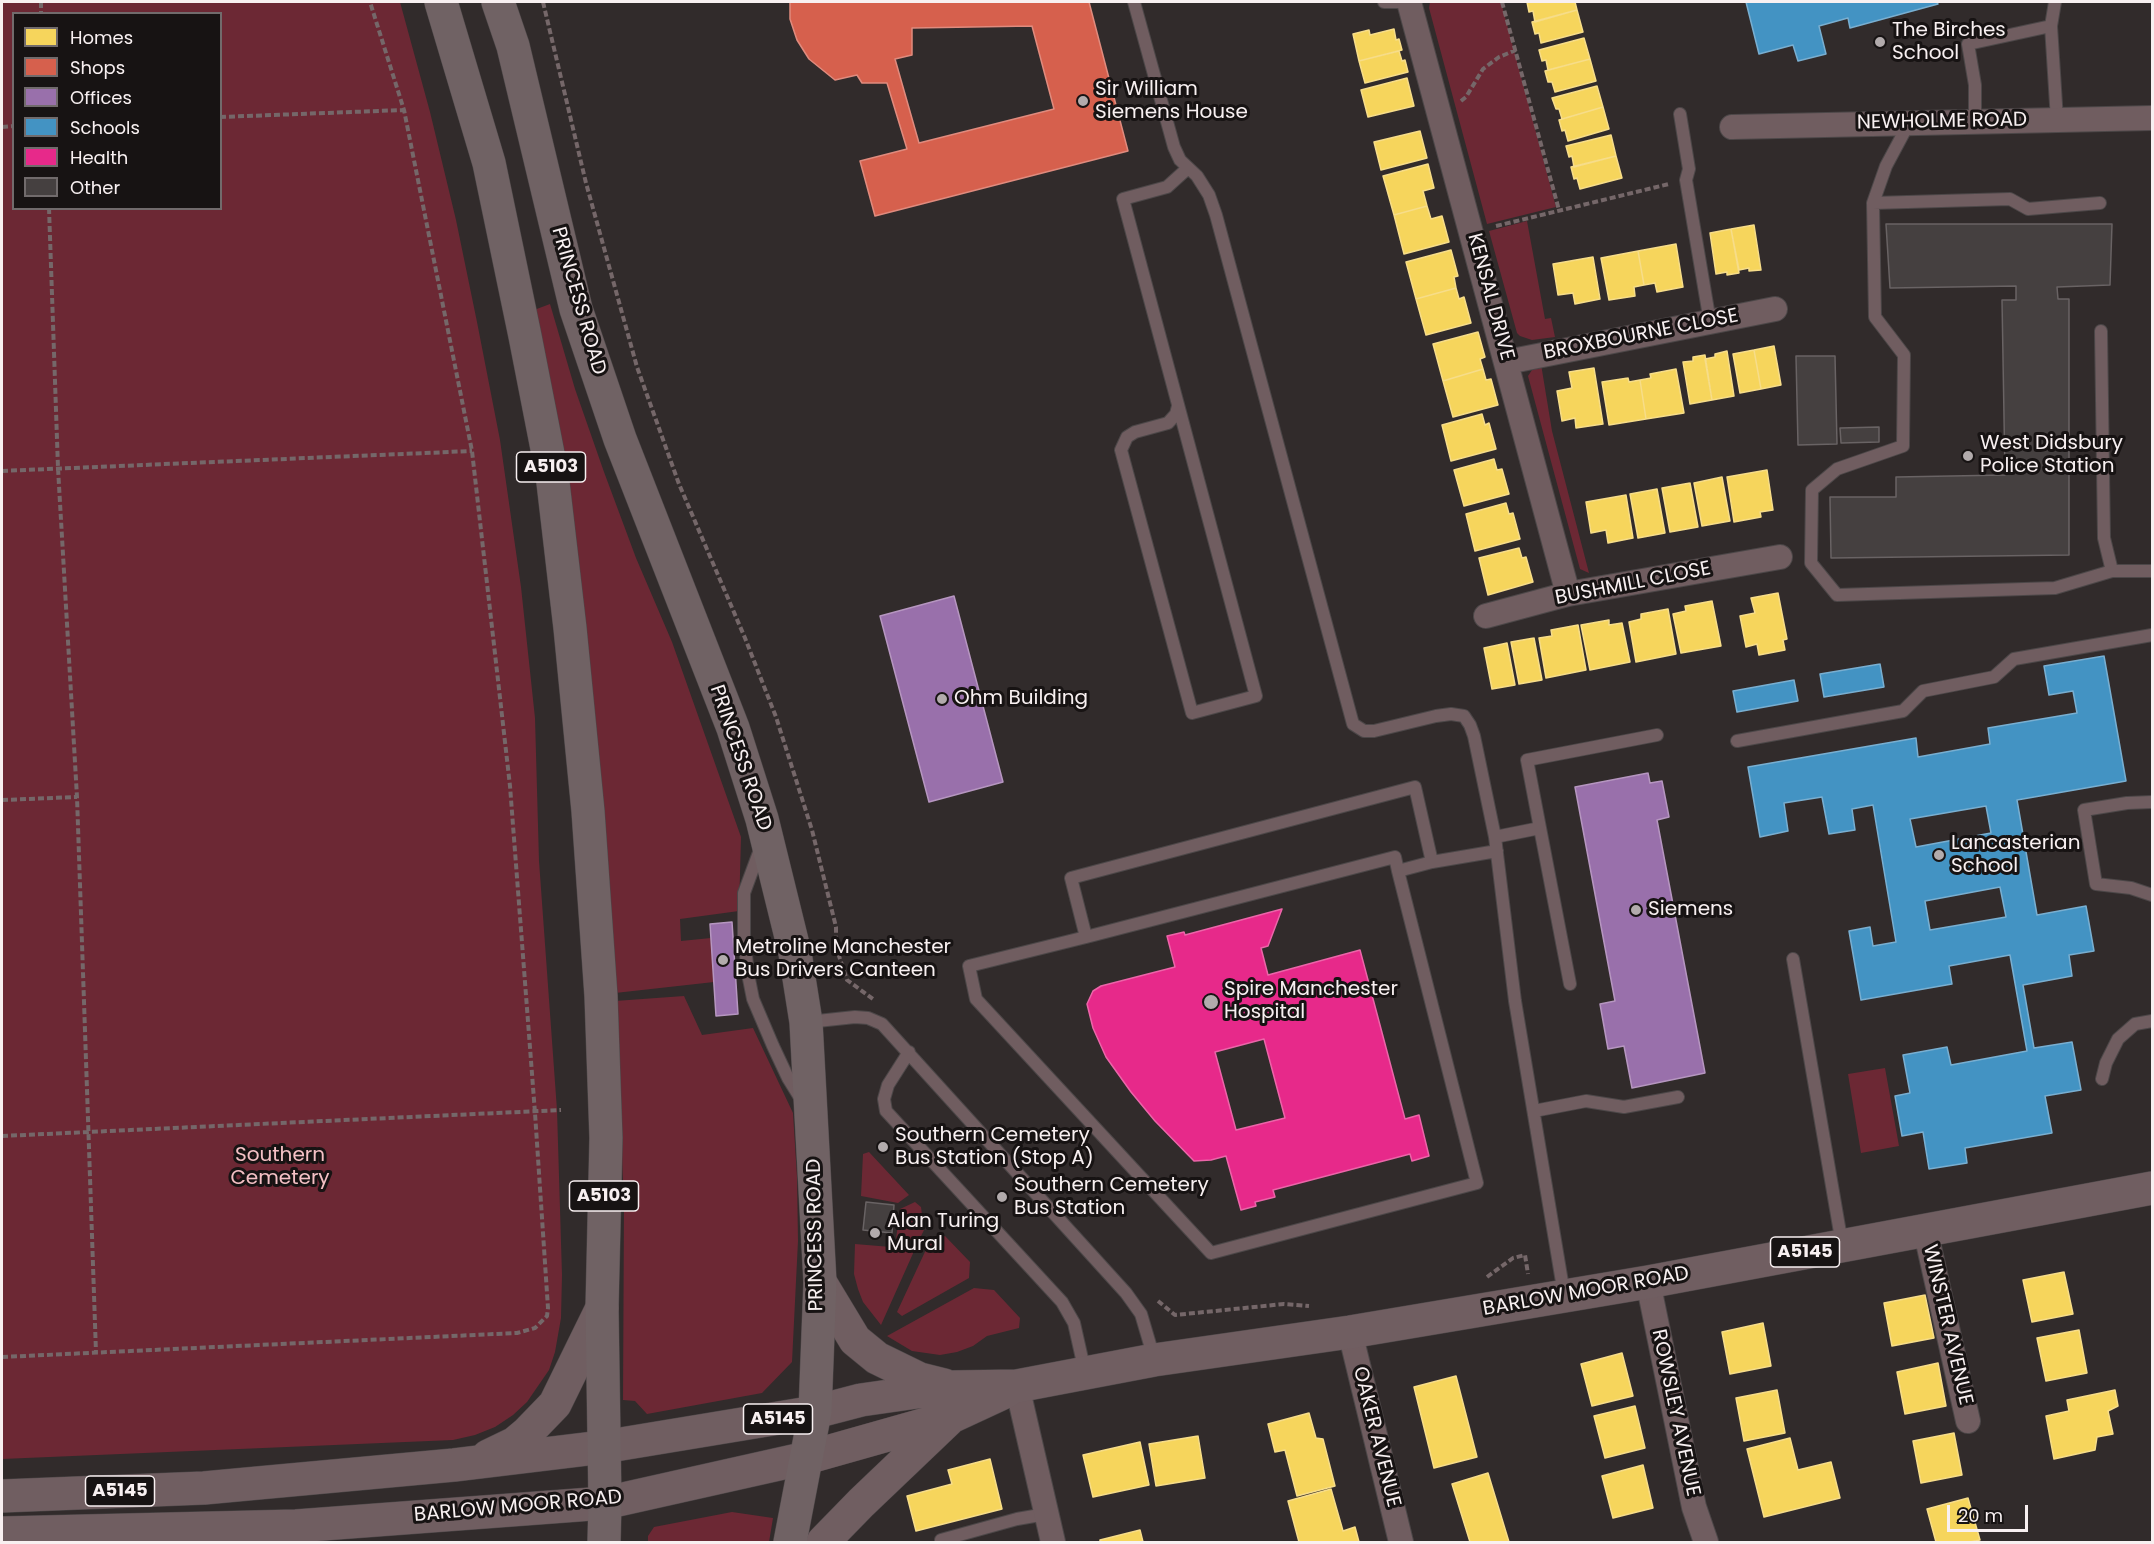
<!DOCTYPE html>
<style>
body{margin:0}
#map{position:relative;width:2154px;height:1544px;overflow:hidden;background:#312b2b;font-family:Poppins,sans-serif}
canvas{display:block}
.frame{position:absolute;inset:0;border:3px solid #f8f0f1;pointer-events:none}
.legend{position:absolute;left:12px;top:12px;width:210px;height:198px;box-sizing:border-box;background:#171313;border:2px solid #716b6c;margin:0;padding:8px 10px;list-style:none;font-size:18px;color:#f8f0f1}
.legend li{display:flex;align-items:center;gap:12px;height:30px}
.legend b{width:30px;border:2px solid #716b6c}
.scale{position:absolute;left:1947px;top:1505px;width:81px;height:27px;box-sizing:border-box;border:3px solid #f8f0f1;border-top:0;padding-left:8px;font-size:18px;line-height:21px;white-space:nowrap;color:#f8f0f1;-webkit-text-stroke:4px #171313;paint-order:stroke}
</style>
<div id="map">
<canvas width="2154" height="1544"></canvas>
<div class="frame"></div>
<ul class="legend">
<li><b style="height:16px;background:#f6d55c"></b>Homes</li>
<li><b style="height:16px;background:#d6604d"></b>Shops</li>
<li><b style="height:16px;background:#9970ab"></b>Offices</li>
<li><b style="height:16px;background:#4393c3"></b>Schools</li>
<li><b style="height:16px;background:#e7298a"></b>Health</li>
<li><b style="height:16px;background:#454040"></b>Other</li>
</ul>
<div class="scale">20 m</div>
</div>
<script>
const c = document.querySelector('canvas').getContext('2d');
c.lineJoin = 'round';
function fillPath(path, color) {
  c.fillStyle = color;
  c.fill(path, 'evenodd');
}
function shape(rows) {
  const path = new Path2D();
  for (const r of rows) {
    path.moveTo(r[0], r[1]);
    for (let i = 2; i < r.length; i += 2) path.lineTo(r[i], r[i + 1]);
  }
  return path;
}
function trace(path, color, width, dash) {
  c.strokeStyle = color;
  c.lineWidth = width;
  c.lineCap = dash ? 'butt' : 'round';
  c.setLineDash(dash || []);
  c.stroke(path);
}
function write(font, color, halo, rows, align = 'center') {
  c.font = font + ' Poppins,sans-serif';
  c.lineWidth = 6;
  c.setLineDash([]);
  c.textBaseline = 'middle';
  c.strokeStyle = halo;
  c.fillStyle = color;
  for (const [text, x, y, turn = 0] of rows) {
    c.save();
    c.translate(x, y);
    c.rotate((+turn || 0) * Math.PI / 180);
    c.textAlign = isNaN(turn) ? turn : align;
    if (halo) c.strokeText(text, 0, 0);
    c.fillText(text, 0, 0);
    c.restore();
  }
}
const green = shape([
 [2,2,400,2,430,112,456,220,477,322,500,440,521,587,535,718,539,861,557,1110,562,1275,561,1318,555,1352,549,1370,527,1402,513,1415,495,1427,475,1435,453,1440,2,1459],
 [14,14,220,14,220,208,14,208],
 [1430,2,1501,2,1556,207,1487,224,1429,8],
 [1527,221,1545,319,1551,318,1555,337,1532,340,1520,336,1517,333,1489,231],
 [550,304,575,389,604,472,636,558,672,642,741,837,739,911,680,919,681,941,711,938,714,982,615,993,534,310],
 [1541,364,1552,431,1589,573,1580,569,1528,376,1532,370],
 [684,996,702,1035,753,1028,793,1113,797,1177,798,1241,792,1362,762,1393,647,1414,635,1401,623,1400,624,1204,615,1001],
 [1885,1068,1899,1146,1861,1153,1848,1074],
 [869,1152,909,1195,898,1203,861,1196,863,1154],
 [915,1202,921,1207,924,1230,919,1240,896,1239,900,1209],
 [945,1236,970,1262,969,1278,902,1316,897,1312,930,1241],
 [855,1244,915,1249,881,1325,863,1302,858,1289,854,1274],
 [974,1288,994,1290,1020,1318,1019,1328,987,1336,973,1346,957,1352,940,1355,912,1351,887,1336],
 [732,1512,773,1518,769,1542,648,1542,648,1536,654,1527]
]);
const homes = shape([
 [1527,2,1575,2,1577,10,1535,22,1533,11,1529,12,1527,2],
 [1577,10,1583,32,1541,43,1539,33,1535,34,1532,22,1577,10],
 [1394,29,1396,40,1399,39,1402,50,1359,61,1353,34,1369,30,1370,35,1394,29],
 [1584,38,1590,59,1548,70,1546,60,1542,61,1539,50,1584,38],
 [1399,51,1402,61,1405,60,1408,72,1365,83,1359,61,1399,51],
 [1590,59,1596,81,1555,92,1552,82,1548,82,1545,71,1590,59],
 [1407,78,1414,106,1368,117,1361,90,1407,78],
 [1597,86,1603,107,1562,119,1559,109,1556,109,1552,98,1597,86],
 [1603,107,1609,129,1568,141,1565,130,1562,131,1559,120,1603,107],
 [1420,131,1427,158,1381,170,1374,142,1420,131],
 [1611,135,1616,156,1574,167,1572,156,1569,157,1566,146,1611,135],
 [1616,156,1622,178,1580,189,1577,178,1574,179,1571,167,1616,156],
 [1428,164,1434,188,1423,191,1427,206,1394,215,1383,176,1428,164],
 [1427,206,1431,219,1442,216,1449,242,1404,254,1394,215,1427,206],
 [1754,225,1761,270,1749,271,1749,268,1739,270,1731,229,1754,225],
 [1731,229,1739,273,1727,275,1727,272,1716,274,1710,233,1731,229],
 [1676,244,1683,287,1657,292,1655,283,1644,285,1638,251,1676,244],
 [1451,250,1458,276,1454,277,1456,288,1416,299,1406,262,1451,250],
 [1638,251,1644,285,1634,287,1635,296,1609,300,1601,258,1638,251],
 [1593,257,1600,299,1575,304,1573,293,1558,295,1553,264,1593,257],
 [1456,288,1459,299,1464,297,1471,323,1426,335,1416,299,1456,288],
 [1478,332,1485,357,1480,359,1483,369,1443,381,1433,344,1478,332],
 [1774,346,1781,385,1761,389,1754,350,1774,346],
 [1754,350,1761,389,1740,393,1733,354,1754,350],
 [1727,351,1734,396,1712,400,1705,359,1715,357,1715,354,1727,351],
 [1705,355,1712,400,1690,404,1683,362,1693,361,1693,357,1705,355],
 [1594,368,1603,424,1576,428,1575,418,1562,421,1557,391,1572,388,1569,372,1594,368],
 [1483,369,1486,380,1491,379,1498,405,1453,417,1443,381,1483,369],
 [1676,369,1684,413,1646,419,1640,380,1651,378,1650,374,1676,369],
 [1628,378,1629,382,1640,380,1646,419,1609,425,1602,382,1628,378],
 [1482,414,1485,425,1489,423,1496,449,1451,461,1442,425,1482,414],
 [1494,459,1497,470,1502,469,1509,494,1464,506,1454,470,1494,459],
 [1767,470,1773,510,1760,512,1761,517,1734,522,1727,477,1767,470],
 [1722,477,1730,521,1702,526,1694,483,1722,477],
 [1690,483,1698,527,1670,532,1662,488,1690,483],
 [1657,489,1665,533,1638,538,1630,494,1657,489],
 [1626,495,1633,538,1608,543,1606,530,1591,533,1586,502,1626,495],
 [1506,503,1509,514,1513,513,1520,539,1475,551,1466,514,1506,503],
 [1519,548,1522,558,1526,557,1533,582,1488,595,1479,558,1519,548],
 [1778,593,1787,639,1783,640,1785,650,1759,655,1757,644,1746,647,1740,616,1755,613,1751,598,1778,593],
 [1712,601,1721,646,1681,653,1673,614,1686,611,1685,606,1712,601],
 [1668,609,1676,654,1636,662,1629,622,1641,619,1641,614,1668,609],
 [1609,620,1609,625,1622,623,1630,662,1590,670,1581,625,1609,620],
 [1578,625,1586,670,1546,678,1539,638,1552,636,1551,630,1578,625],
 [1534,638,1542,680,1519,684,1511,642,1534,638],
 [1507,643,1515,685,1492,689,1484,648,1507,643],
 [2064,1272,2073,1314,2032,1322,2023,1280,2064,1272],
 [1925,1295,1934,1338,1892,1346,1884,1303,1925,1295],
 [1763,1323,1771,1366,1730,1374,1722,1332,1763,1323],
 [2079,1330,2087,1373,2046,1381,2037,1338,2079,1330],
 [1622,1353,1633,1396,1592,1406,1581,1364,1622,1353],
 [1938,1363,1946,1406,1905,1414,1897,1372,1938,1363],
 [1456,1376,1477,1457,1434,1468,1414,1387,1456,1376],
 [1777,1390,1785,1433,1744,1441,1736,1398,1777,1390],
 [2115,1390,2118,1406,2108,1411,2113,1434,2097,1437,2095,1450,2054,1459,2046,1416,2069,1411,2067,1400,2115,1390],
 [1635,1406,1645,1448,1605,1458,1594,1416,1635,1406],
 [1309,1413,1316,1438,1323,1439,1335,1486,1297,1496,1285,1450,1275,1452,1268,1424,1309,1413],
 [1954,1433,1962,1475,1921,1483,1913,1441,1954,1433],
 [1198,1436,1205,1478,1156,1486,1149,1444,1198,1436],
 [1790,1438,1798,1470,1831,1462,1840,1498,1764,1517,1747,1449,1790,1438],
 [1140,1442,1149,1485,1093,1497,1083,1455,1140,1442],
 [990,1459,1002,1509,916,1531,907,1496,952,1484,948,1470,990,1459],
 [1643,1465,1653,1508,1613,1518,1602,1476,1643,1465],
 [1488,1473,1509,1542,1470,1542,1452,1484,1488,1473],
 [1331,1489,1343,1531,1355,1527,1359,1542,1299,1542,1288,1501,1331,1489],
 [1968,1498,1980,1540,1970,1542,1936,1542,1927,1509,1968,1498],
 [1140,1530,1143,1542,1100,1542,1100,1540,1140,1530]
]);
const shops = shape([
 [790,2,1089,2,1128,151,875,216,860,161,907,149,887,83,862,83,857,75,835,80,809,59,797,40,790,19,790,2],
 [1032,26,1054,109,919,143,895,59,912,55,912,28,1032,26]
]);
const offices = shape([
 [954,596,1003,782,929,802,880,616,954,596],
 [1648,773,1650,783,1662,781,1669,817,1657,820,1705,1073,1632,1088,1624,1046,1608,1049,1600,1004,1615,1001,1575,787,1648,773],
 [732,922,738,1014,716,1016,710,924,732,922]
]);
const schools = shape([
 [1746,2,1937,2,1938,4,1850,28,1848,18,1819,26,1826,54,1798,61,1793,45,1759,54,1746,2],
 [2104,656,2126,781,2017,800,2037,915,2086,906,2094,951,2069,955,2072,976,2023,985,2034,1048,2072,1042,2081,1090,2045,1096,2052,1133,1965,1148,1967,1163,1929,1169,1923,1132,1902,1136,1895,1096,1910,1093,1903,1055,1947,1047,1951,1065,2027,1051,2010,955,1949,966,1952,984,1861,1000,1849,931,1870,927,1873,946,1896,942,1873,805,1852,809,1855,830,1829,834,1822,797,1784,803,1788,831,1760,837,1748,767,1916,738,1918,757,1990,744,1988,728,2077,713,2073,691,2049,695,2044,666,2104,656],
 [1986,806,1991,833,1916,847,1910,819,1986,806],
 [2000,887,2006,917,1930,930,1925,901,2000,887],
 [1880,664,1884,687,1824,697,1820,674,1880,664],
 [1794,680,1798,701,1737,712,1733,691,1794,680]
]);
const health = shape([
 [1282,909,1268,946,1261,948,1268,975,1360,950,1405,1119,1419,1115,1429,1156,1412,1161,1410,1154,1273,1190,1275,1197,1255,1202,1256,1206,1241,1210,1226,1156,1211,1160,1194,1161,1155,1121,1131,1092,1106,1057,1093,1028,1087,1004,1093,991,1101,986,1175,967,1167,936,1184,932,1185,935,1282,909],
 [1264,1039,1285,1118,1236,1130,1215,1052,1264,1039]
]);
const building = shape([
 [1886,224,2112,224,2110,285,2057,287,2058,299,2069,299,2069,555,1831,558,1830,497,1896,497,1896,477,2005,475,2002,300,2016,300,2016,286,1890,288,1886,224],
 [1796,356,1835,356,1837,444,1798,445,1796,356],
 [1879,427,1879,442,1841,443,1840,428,1879,427],
 [866,1202,894,1205,892,1233,863,1230,866,1202]
]);
const path = shape([
 [41,2,41,14],
 [543,2,586,183,637,367,679,484,745,638,776,717,812,830,836,927,836,947,847,980,873,999],
 [1502,2,1559,210],
 [1461,101,1466,97,1483,69,1499,57,1516,50],
 [220,117,404,110],
 [2,127,14,126],
 [49,208,58,468,77,797,96,1353],
 [1496,226,1669,184],
 [2,471,472,451],
 [2,800,77,797],
 [2,1136,561,1110],
 [1487,1277,1513,1258,1525,1255,1528,1274],
 [1158,1301,1175,1315,1284,1304,1309,1306],
 [2,1357,517,1333,535,1328,547,1316,548,1308,535,1113,510,786,472,451,404,110,370,2]
]);
const service = shape([
 [1134,2,1174,147,1180,160,1197,176,1209,195,1216,215,1353,724,1364,731,1374,731,1436,716,1451,714,1464,716,1470,725,1474,736,1495,837,1515,1001,1564,1294],
 [1384,2,1409,2],
 [2051,26,2055,2],
 [1680,114,1689,169,1686,180,1710,322],
 [1975,121,1975,85,1968,44,2051,26,2057,120],
 [1909,123,1886,166,1873,203,1875,317,1904,355,1903,446,1837,469,1812,490,1811,563,1837,595,2055,588,2112,571,2152,571],
 [1873,203,2010,199,2028,209,2100,203],
 [2101,331,2104,538,2112,571],
 [1178,406,1176,414,1168,423,1135,432,1127,437,1121,450,1192,713,1256,696,1123,199,1167,187,1188,168],
 [1737,741,1903,711,1923,691,1994,677,2014,659,2152,635],
 [2152,802,2127,803,2084,810,2096,884,2131,888,2152,895],
 [1540,828,1527,760,1657,735],
 [1495,837,1540,828,1570,984],
 [761,847,744,893,744,937,748,974,753,999,773,1046,788,1078,801,1099],
 [1432,862,1415,787,1071,878,1086,937,969,966,976,999,1211,1253,1477,1183,1398,871,1432,862,1497,851],
 [1086,937,1395,857,1398,871],
 [1793,959,1842,1244],
 [808,1022,855,1017,868,1018,882,1024,1126,1293,1141,1314,1154,1358],
 [909,1052,888,1085,884,1099,886,1111,1062,1302,1074,1323,1085,1372],
 [2102,1079,2106,1063,2118,1039,2135,1024,2152,1021],
 [1534,1111,1586,1101,1624,1107,1678,1097],
 [941,1540,1017,1519,1046,1514]
]);
const minor = shape([
 [1409,2,1568,594],
 [1732,127,2152,118],
 [1507,362,1775,309],
 [1486,616,1568,594,1780,557],
 [1925,1229,1968,1421],
 [1648,1282,1694,1507,1706,1542],
 [1350,1332,1401,1542],
 [1017,1386,1053,1542]
]);
const primary = shape([
 [820,1282,855,1340,877,1358,920,1379,944,1385],
 [488,1456,515,1443,527,1433,555,1404,602,1308],
 [2,1496,204,1488,258,1483,454,1465,603,1447,815,1412,861,1400,952,1387,1017,1386,1154,1360,1350,1332,1648,1282,2152,1188],
 [2,1533,296,1526,605,1503,806,1458,951,1417,1007,1391],
 [823,1542,861,1503,948,1420]
]);
const trunk = shape([
 [441,2,489,163,525,336,552,474,570,628,588,811,601,996,606,1138,602,1308,605,1503,604,1542],
 [498,2,513,46,576,309,620,439,733,728,762,819,795,953,806,1022,820,1282,815,1412,790,1542]
]);
const markers = [
 [1880,42,6,"#b2abac"],
 [1083,101,6,"#b2abac"],
 [1968,456,6,"#b2abac"],
 [942,699,6,"#b2abac"],
 [1939,855,6,"#b2abac"],
 [1636,910,6,"#b2abac"],
 [723,960,6,"#b2abac"],
 [1211,1002,8,"#b2abac"],
 [883,1147,6,"#b2abac"],
 [1002,1197,6,"#b2abac"],
 [875,1233,6,"#b2abac"]
];
const shields = [
 [551,467,69],
 [604,1196,69],
 [1805,1252,69],
 [778,1419,69],
 [120,1491,69]
];
const shieldNames = [
 ["A5103",551,467],
 ["A5103",604,1196],
 ["A5145",1805,1252],
 ["A5145",778,1419],
 ["A5145",120,1491]
];
const poiNames = [
 ["The Birches",1892,31],
 ["School",1892,54],
 ["Sir William",1095,90],
 ["Siemens House",1095,113],
 ["West Didsbury",1980,444],
 ["Police Station",1980,467],
 ["Ohm Building",954,699],
 ["Lancasterian",1951,844],
 ["School",1951,867],
 ["Siemens",1648,910],
 ["Metroline Manchester",735,948],
 ["Bus Drivers Canteen",735,971],
 ["Spire Manchester",1224,990],
 ["Hospital",1224,1013],
 ["Southern Cemetery",895,1136],
 ["Bus Station (Stop A)",895,1159],
 ["Southern Cemetery",1014,1186],
 ["Bus Station",1014,1209],
 ["Alan Turing",887,1222],
 ["Mural",887,1245]
];
const streetNames = [
 ["NEWHOLME ROAD",1942,122,-1],
 ["KENSAL DRIVE",1490,297,75],
 ["PRINCESS ROAD",578,301,74],
 ["BROXBOURNE CLOSE",1641,335,-11],
 ["BUSHMILL CLOSE",1633,584,-11],
 ["PRINCESS ROAD",740,758,71],
 ["PRINCESS ROAD",816,1235,-91],
 ["BARLOW MOOR ROAD",1586,1292,-10],
 ["WINSTER AVENUE",1947,1325,77],
 ["ROWSLEY AVENUE",1675,1413,78],
 ["OAKER AVENUE",1376,1437,76],
 ["BARLOW MOOR ROAD",518,1507,-5]
];
const parkNames = [
 ["Southern",280,1156],
 ["Cemetery",280,1179]
];
fillPath(green, '#6c2834');
fillPath(homes, '#f6d55c');
trace(homes, '#f7dd89', 1.5);
fillPath(shops, '#d6604d');
trace(shops, '#e08b7e', 1.5);
fillPath(offices, '#9970ab');
trace(offices, '#b696c0', 1.5);
fillPath(schools, '#4393c3');
trace(schools, '#79afd1', 1.5);
fillPath(health, '#e7298a');
trace(health, '#ec65a9', 1.5);
fillPath(building, '#454040');
trace(building, '#696364', 1.5);
trace(service, '#4c4748', 14);
trace(minor, '#4c4748', 26);
trace(primary, '#4c4748', 34);
trace(trunk, '#4c4748', 34);
trace(path, '#756769', 4, [6, 3]);
trace(service, '#705d60', 12);
trace(minor, '#705d60', 24);
trace(primary, '#705e61', 33);
trace(trunk, '#706264', 33);
for (const [x, y, r, color] of markers) {
  const dot = new Path2D();
  dot.arc(x, y, r, 0, 2 * Math.PI);
  c.fillStyle = color;
  c.fill(dot);
  trace(dot, '#171313', 2);
}
for (const [x, y, w] of shields) {
  const box = new Path2D();
  box.roundRect(x - w / 2, y - 15, w, 30, 4.5);
  c.fillStyle = '#171313';
  c.fill(box);
  trace(box, '#f8f0f1', 1.5);
}
write('bold 18px', '#f8f0f1', null, shieldNames);
write('20px', '#f8f0f1', '#171313', poiNames, 'left');
write('20px', '#f8f0f1', '#171313', streetNames);
write('20px', '#f5c0c5', '#171313', parkNames);
</script>
